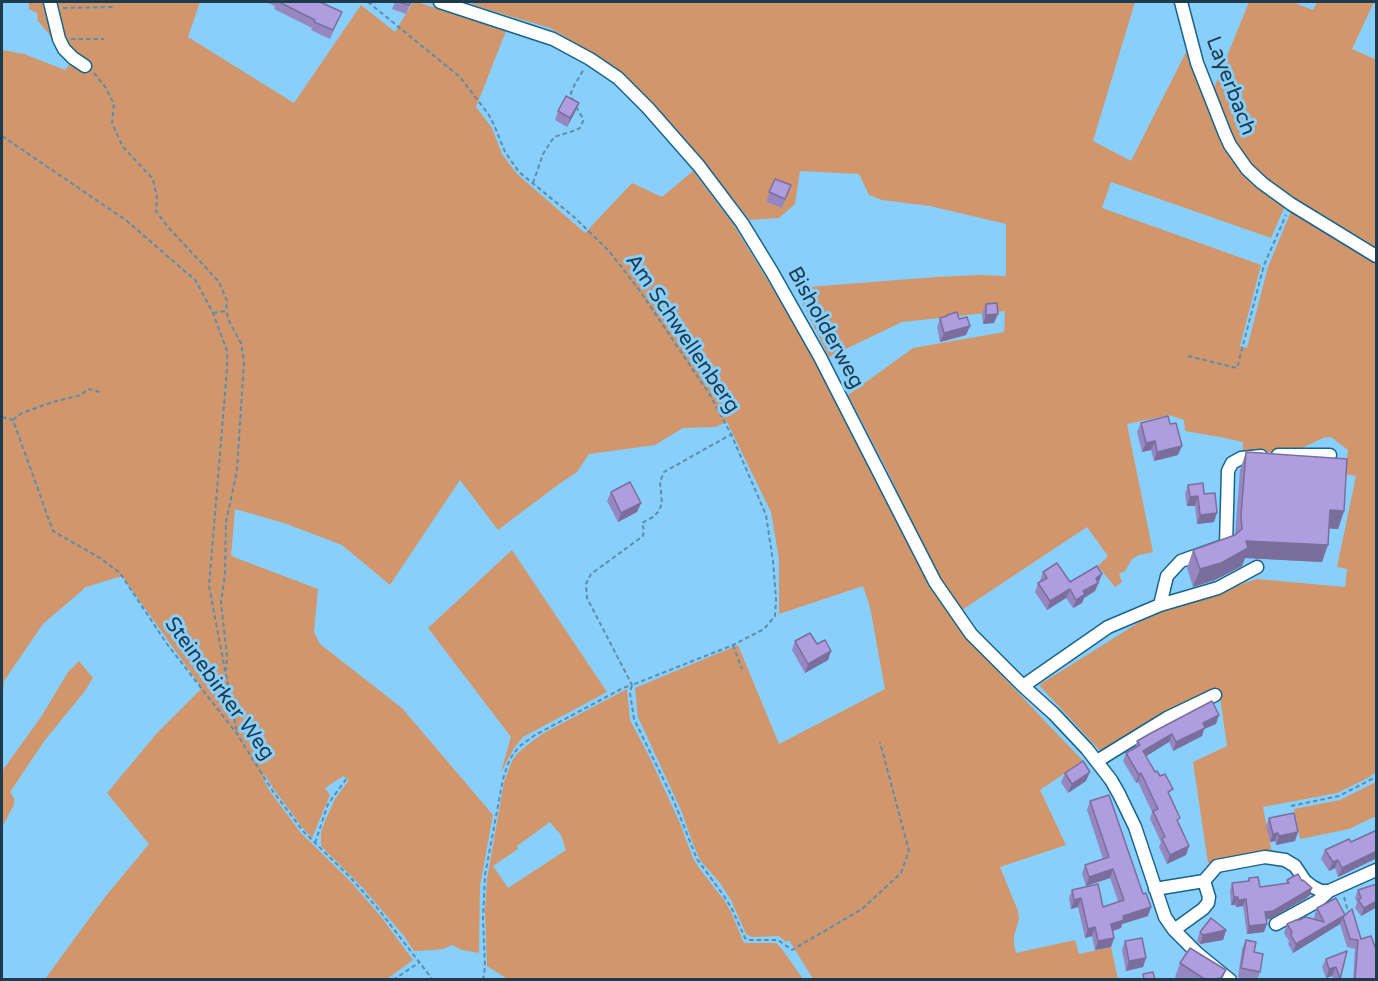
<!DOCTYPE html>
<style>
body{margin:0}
#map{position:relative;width:1378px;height:981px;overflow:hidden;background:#88cffc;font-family:"Varela Round",sans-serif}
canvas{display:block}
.frame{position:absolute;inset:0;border:3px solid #1d3b4d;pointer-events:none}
</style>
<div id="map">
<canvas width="1378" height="981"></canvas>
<div class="frame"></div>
</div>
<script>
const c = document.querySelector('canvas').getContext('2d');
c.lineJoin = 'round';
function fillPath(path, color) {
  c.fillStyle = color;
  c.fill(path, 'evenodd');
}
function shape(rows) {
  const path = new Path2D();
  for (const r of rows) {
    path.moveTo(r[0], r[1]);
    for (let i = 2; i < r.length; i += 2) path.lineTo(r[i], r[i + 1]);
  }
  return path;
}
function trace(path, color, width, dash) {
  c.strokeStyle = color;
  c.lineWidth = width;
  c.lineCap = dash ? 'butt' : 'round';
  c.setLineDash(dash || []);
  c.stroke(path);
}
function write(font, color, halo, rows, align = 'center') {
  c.font = font + ' "Varela Round",sans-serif';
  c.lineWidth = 6;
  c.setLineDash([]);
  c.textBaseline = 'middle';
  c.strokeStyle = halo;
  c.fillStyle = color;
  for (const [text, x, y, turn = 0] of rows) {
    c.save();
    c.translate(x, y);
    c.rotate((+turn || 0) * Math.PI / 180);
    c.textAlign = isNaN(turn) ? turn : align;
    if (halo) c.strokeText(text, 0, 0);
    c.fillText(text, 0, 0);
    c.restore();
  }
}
const green = shape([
 [29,2,200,2,188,37,294,103,361,5,395,32,413,2,417,2,506,31,476,107,492,128,502,154,517,174,585,233,632,183,662,197,693,171,733,224,815,357,930,588,986,659,1083,761,1040,790,1066,845,1000,867,1018,911,1019,919,1014,936,1014,944,1016,953,1075,940,1079,954,1111,947,1118,979,813,979,789,940,786,942,779,936,752,937,746,934,731,900,720,883,700,860,692,841,681,810,638,717,635,688,738,645,779,744,885,689,870,607,863,586,779,614,779,559,771,512,727,422,715,427,683,428,655,445,589,454,577,472,559,484,498,530,460,480,390,585,342,545,284,523,235,509,231,556,318,589,314,632,320,644,402,708,493,815,480,886,479,953,462,950,452,945,443,949,434,950,414,951,404,936,362,887,321,846,321,832,326,819,335,799,349,780,343,776,325,788,330,795,312,838,302,827,273,788,265,775,262,776,269,790,301,833,351,882,382,918,413,960,387,979,45,979,105,897,149,844,107,793,157,733,202,688,122,576,86,587,43,624,4,681,2,700,2,50,24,54,65,70,72,62,38,21,37,13,29,9],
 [472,2,1135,2,1093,141,1131,161,1188,48,1194,70,1208,108,1227,149,1285,206,1271,238,1111,182,1102,208,1261,265,1240,346,1247,348,1268,267,1292,209,1376,261,1376,772,1368,778,1337,793,1263,807,1272,853,1208,863,1193,762,1227,746,1219,690,1165,716,1103,754,1039,685,1141,621,1185,602,1257,579,1345,587,1347,569,1337,567,1356,476,1345,474,1348,450,1331,437,1323,438,1304,447,1292,451,1243,453,1243,442,1225,438,1185,431,1184,420,1169,415,1127,424,1153,552,1139,555,1132,559,1125,571,1119,574,1122,582,1115,587,1098,566,1108,556,1087,527,962,610,944,584,930,561,888,472,848,395,913,348,1004,332,1005,311,902,322,829,357,795,288,936,277,980,275,1006,276,1006,224,930,206,882,200,869,195,859,174,800,171,795,204,779,218,750,220,675,128,634,84,592,53,550,28,486,9,472,4],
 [1249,2,1292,2,1313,10,1317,2,1374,2,1352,49,1375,59,1376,57,1376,252,1268,184,1240,154,1212,93],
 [512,550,607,692,523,737,514,748,501,772,511,737,428,628],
 [79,661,93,678,85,691,45,740,10,792,14,798,14,805,2,827,2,771,41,717,68,672],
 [627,689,630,720,650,758,679,821,693,858,699,868,724,900,731,912,744,943,776,943,782,949,803,979,509,980,487,966,485,912,487,879,504,782,512,761,517,754,525,747,542,734],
 [550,822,561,835,566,850,508,888,493,866,518,849,517,846],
 [1376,782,1376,816,1349,829,1300,839,1294,809,1340,800]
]);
const path = shape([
 [368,2,460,77,489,115,495,127,505,152,519,172,574,217,609,251,640,291,710,395,731,434,766,515,773,561,776,599,775,616,764,629,733,645,632,685,630,693,634,719,673,799,697,859,724,896,732,909,745,938,749,940,778,940,792,950,862,909,901,873,909,851,880,742],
 [63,8,115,7],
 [71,39,104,39],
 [94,73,106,88,114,104,112,123,123,147,153,179,157,198,156,211,168,227,219,282,227,301,226,311],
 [573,102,571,93,575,84,584,69],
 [2,136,127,221,196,281,213,313,227,351,227,369,209,586,237,733],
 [533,183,543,154,554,137,576,130,580,128,583,121,582,117,576,107],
 [213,313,226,311,230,323,241,343,244,361,237,470,226,522,225,574,221,603,227,656,226,670],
 [1188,356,1237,368,1264,265,1286,215],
 [2,417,13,420,53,531,100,558,120,573,167,644,237,734,272,790,303,831,351,878,379,910,433,980],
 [13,420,22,413,53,402,81,395,88,389,100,392],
 [733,645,742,669],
 [1291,806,1339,796,1376,777],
 [315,843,328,804,347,778],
 [1344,897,1349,915],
 [393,980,420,962],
 [483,980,485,967,483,919,485,875,503,779,508,764,513,754,520,746,535,735,623,688,632,685,587,598,586,584,591,574,643,536,644,530,642,523,653,517,659,511,662,503,660,482,664,472,730,435]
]);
const minor = shape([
 [50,2,59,39,64,49,73,58,85,66],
 [440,2,553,39,590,59,618,78,648,108,699,166,742,223,772,272,820,357,935,582,971,634,1023,686,1054,714,1087,749,1111,780,1119,794,1135,827,1165,917,1174,930,1203,909,1208,903,1209,897,1204,881],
 [1181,2,1197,63,1225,134,1230,145,1247,169,1262,183,1291,204,1376,256],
 [1278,455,1330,455],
 [1160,605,1167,576,1181,561,1226,545,1228,471,1232,463,1241,458,1261,456],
 [1023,686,1108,627,1160,605,1218,588,1257,567],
 [1097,761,1167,718,1215,695],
 [1155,889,1204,881,1217,866,1265,857,1285,860,1295,866,1305,881,1313,887,1321,891,1329,891,1376,870],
 [1276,924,1318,901,1329,891],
 [1174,930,1198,954,1230,980]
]);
const wall = shape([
 [266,2,320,2,342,12,330,39,311,30,312,28,274,9,275,6],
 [395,2,411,2,406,14,392,9],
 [579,103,575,112,567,127,555,120,558,111],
 [775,179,791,185,782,208,766,202],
 [986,304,994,323,983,324,982,313],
 [947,315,959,319,970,326,966,335,940,342,937,327,940,318,946,317],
 [1141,423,1178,455,1154,461,1151,450,1142,452,1137,432],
 [1246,452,1344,511,1338,529,1329,528,1322,562,1245,558,1242,566,1215,580,1193,587,1187,568,1193,550,1235,535,1240,470],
 [1188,485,1204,494,1214,522,1197,524,1195,506,1187,506,1185,494],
 [611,492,641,503,637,512,618,522,607,501],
 [1043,572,1070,582,1102,574,1095,591,1084,598,1082,603,1073,608,1066,598,1047,610,1035,592,1038,583,1040,582,1040,581],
 [795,641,817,644,831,651,828,660,805,673,792,650],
 [1216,724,1204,729,1202,736,1173,751,1169,742,1146,756,1170,797,1178,824,1189,846,1186,855,1167,864,1159,847,1161,842,1150,819,1152,812,1138,782,1136,783,1123,761,1126,753,1135,748,1137,741],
 [1065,773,1086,781,1068,793,1061,782],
 [1090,801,1148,916,1122,924,1121,928,1112,931,1114,938,1111,947,1095,950,1092,936,1085,938,1078,907,1071,909,1069,898,1072,890,1103,907,1118,901,1110,878,1086,886,1082,874,1085,865,1103,859,1087,810],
 [1269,818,1295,841,1276,845,1275,841,1270,842,1266,826],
 [1377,830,1377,858,1338,877,1335,868,1329,871,1321,859,1325,850,1351,842],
 [1249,878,1260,887,1286,884,1287,880,1310,895,1270,919,1266,919,1264,932,1247,934,1243,906,1236,907,1235,905,1231,905,1230,891,1232,883,1248,881],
 [1377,884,1377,907,1361,916,1355,908,1357,902,1355,898,1358,890],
 [1317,908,1345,915,1361,939,1377,952,1377,980,1353,980,1355,949,1347,947,1340,924,1293,953,1288,944,1289,941,1284,933,1287,924,1299,920,1315,920,1314,917],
 [1226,930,1223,940,1200,944,1197,941,1200,932],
 [1246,940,1254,952,1260,972,1257,980,1249,980,1238,977,1242,949],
 [1125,941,1146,958,1143,967,1126,971,1122,950],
 [1347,951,1340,980,1334,980,1332,976,1326,978,1322,967,1326,959],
 [1180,963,1226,970,1222,980,1179,980,1175,977]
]);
const shadedWall = shape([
 [579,103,575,112,567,127,570,118],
 [998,314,994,323,983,324,986,315],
 [970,326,966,335,940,342,944,333],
 [1155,441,1151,450,1142,452,1146,443],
 [1182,446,1178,455,1154,461,1157,452],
 [1198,496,1195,506,1187,506,1190,497],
 [641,503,637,512,618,522,621,513],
 [1330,510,1344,511,1338,529,1323,528],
 [1217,513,1214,522,1197,524,1200,515],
 [1246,541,1328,545,1322,562,1245,558,1242,566,1215,580,1193,587,1200,569],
 [1102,574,1095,591,1084,598,1082,603,1073,608,1076,600,1096,578],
 [1070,589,1066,598,1047,610,1050,601],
 [831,651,828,660,805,673,808,664],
 [1219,715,1216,724,1204,729,1202,736,1173,751,1176,742,1203,723],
 [1172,734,1169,742,1140,760,1143,751],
 [1090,772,1086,781,1068,793,1072,784],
 [1141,773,1138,782,1136,783,1139,775],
 [1298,832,1295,841,1276,845,1279,836],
 [1278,833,1275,841,1270,842,1273,834],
 [1189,846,1186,855,1167,864,1170,855],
 [1377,851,1377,858,1338,877,1342,868],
 [1338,860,1335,868,1329,871,1333,862],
 [1113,869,1110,878,1086,886,1089,877],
 [1312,888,1310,895,1305,899,1270,919,1262,920,1265,912],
 [1234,897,1238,897,1235,905,1231,905],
 [1081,898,1078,907,1071,909,1074,900],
 [1246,899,1243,906,1236,907,1238,900],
 [1377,901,1377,907,1361,916,1364,908],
 [1151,907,1148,916,1122,924,1121,928,1107,933,1111,924,1123,916],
 [1345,915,1343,917,1340,924,1293,953,1296,944],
 [1267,924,1264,932,1247,934,1249,926],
 [1095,927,1092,936,1085,938,1088,929],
 [1226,930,1223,940,1200,944,1203,935],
 [1114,938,1111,947,1095,950,1098,941],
 [1146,958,1143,967,1126,971,1129,961],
 [1336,967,1332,976,1326,978,1329,969]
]);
const building = shape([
 [279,2,320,2,342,12,333,30,314,22,315,20,279,2],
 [399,2,411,2,409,5,399,2],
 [566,96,579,103,570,118,558,111,566,96],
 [775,179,791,185,785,199,769,192,775,179],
 [997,303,998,314,986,315,986,304,997,303],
 [957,312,959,319,967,317,970,326,944,333,940,318,947,316,947,315,957,312],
 [1168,416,1170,424,1176,423,1182,446,1157,452,1155,441,1146,443,1141,423,1168,416],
 [1246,452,1347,459,1344,511,1330,510,1328,545,1246,541,1248,548,1221,563,1200,569,1193,550,1235,535,1242,529,1241,516,1246,452],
 [630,482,641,503,621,513,611,492,630,482],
 [1203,483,1204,494,1215,493,1217,513,1200,515,1198,496,1190,497,1188,485,1203,483],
 [1057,563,1070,582,1097,566,1102,574,1096,578,1098,583,1083,591,1085,594,1076,600,1070,589,1050,601,1038,583,1047,578,1043,572,1057,563],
 [810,633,817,644,825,640,831,651,808,664,795,641,810,633],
 [1212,701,1219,715,1203,723,1205,728,1176,742,1172,734,1143,751,1155,772,1157,771,1160,776,1165,774,1173,789,1168,792,1180,818,1177,820,1189,846,1170,855,1162,839,1165,837,1153,811,1158,809,1141,773,1139,775,1126,753,1140,745,1137,741,1153,732,1212,701],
 [1083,761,1090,772,1072,784,1065,773,1083,761],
 [1109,795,1143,894,1146,893,1151,907,1123,916,1124,920,1111,924,1114,938,1098,941,1095,927,1088,929,1081,898,1074,900,1072,890,1098,884,1103,907,1124,900,1113,869,1089,877,1085,865,1109,857,1090,801,1109,795],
 [1294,813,1298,832,1279,836,1278,833,1273,834,1269,818,1294,813],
 [1377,830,1377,851,1342,868,1338,860,1333,862,1325,850,1349,839,1351,842,1377,830],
 [1298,874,1302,881,1303,880,1312,888,1273,911,1265,912,1267,924,1249,926,1246,899,1238,900,1238,897,1234,897,1232,883,1249,881,1249,878,1258,877,1260,887,1289,883,1287,880,1298,874],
 [1377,884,1377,901,1364,908,1358,900,1361,898,1358,890,1377,884],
 [1336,898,1345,915,1352,909,1361,939,1371,936,1377,952,1377,974,1375,980,1355,980,1358,940,1350,939,1343,917,1345,915,1296,944,1291,935,1292,932,1287,924,1296,920,1299,920,1306,917,1324,922,1317,908,1336,898],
 [1211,918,1226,930,1203,935,1200,932,1211,918],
 [1142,938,1146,958,1129,961,1125,941,1142,938],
 [1246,940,1256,942,1254,952,1263,954,1260,972,1241,968,1246,940],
 [1190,948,1226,970,1220,979,1218,978,1217,980,1206,980,1180,963,1190,948],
 [1347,951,1340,979,1336,967,1329,969,1326,959,1347,951],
 [1153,972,1155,980,1144,980,1143,974,1153,972]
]);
const streetNames = [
 ["Layerbach",1230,86,69],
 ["Bisholderweg",825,328,61],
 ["Am Schwellenberg",682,334,56],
 ["Steinebirker Weg",219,689,54]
];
fillPath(green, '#d1966b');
trace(minor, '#16648b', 15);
trace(path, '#598eaf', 2, [4.5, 3]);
trace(minor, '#fff', 12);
fillPath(wall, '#9687c0');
fillPath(shadedWall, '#7a6e9c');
fillPath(building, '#af9ddf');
trace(building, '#7a6e9c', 1.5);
write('21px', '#1d3b4d', '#88cffc', streetNames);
</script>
